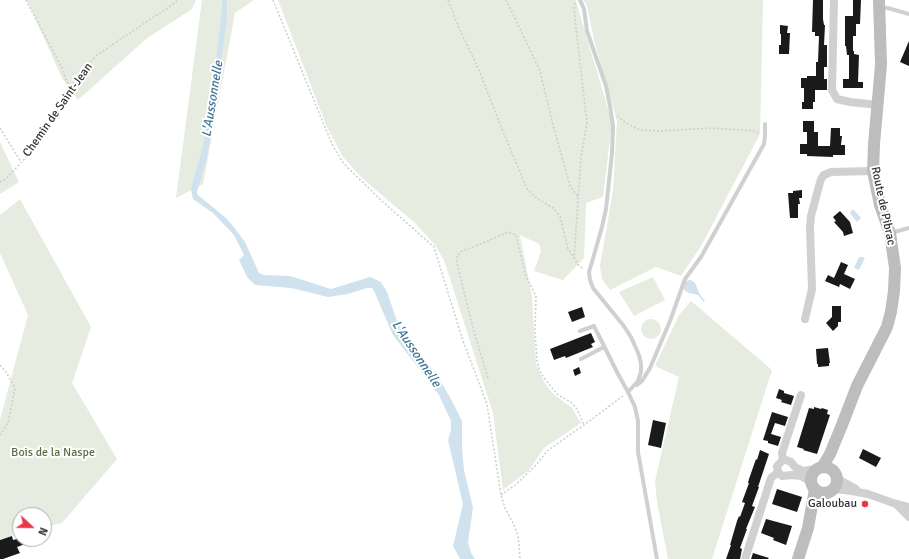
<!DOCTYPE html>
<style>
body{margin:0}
#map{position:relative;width:909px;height:559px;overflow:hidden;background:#fff;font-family:Signika,sans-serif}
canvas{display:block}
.north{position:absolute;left:12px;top:507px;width:40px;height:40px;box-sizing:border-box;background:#fff;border:1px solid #adadad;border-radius:50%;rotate:112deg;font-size:11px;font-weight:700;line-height:16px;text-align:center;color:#333}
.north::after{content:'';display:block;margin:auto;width:14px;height:18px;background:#e63946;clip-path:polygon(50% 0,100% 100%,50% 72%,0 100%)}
</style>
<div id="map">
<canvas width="909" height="559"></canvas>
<div class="north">N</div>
</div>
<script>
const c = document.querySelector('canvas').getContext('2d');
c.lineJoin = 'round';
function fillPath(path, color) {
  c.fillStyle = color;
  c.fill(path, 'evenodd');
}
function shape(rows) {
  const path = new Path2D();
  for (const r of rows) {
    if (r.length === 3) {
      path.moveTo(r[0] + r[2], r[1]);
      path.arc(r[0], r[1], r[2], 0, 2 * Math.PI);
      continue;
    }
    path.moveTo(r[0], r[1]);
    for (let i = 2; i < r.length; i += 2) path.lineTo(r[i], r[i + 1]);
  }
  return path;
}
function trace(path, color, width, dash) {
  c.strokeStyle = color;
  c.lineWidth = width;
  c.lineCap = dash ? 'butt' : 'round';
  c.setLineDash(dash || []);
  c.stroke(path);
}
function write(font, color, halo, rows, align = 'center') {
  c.font = font + ' Signika,sans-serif';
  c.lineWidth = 4;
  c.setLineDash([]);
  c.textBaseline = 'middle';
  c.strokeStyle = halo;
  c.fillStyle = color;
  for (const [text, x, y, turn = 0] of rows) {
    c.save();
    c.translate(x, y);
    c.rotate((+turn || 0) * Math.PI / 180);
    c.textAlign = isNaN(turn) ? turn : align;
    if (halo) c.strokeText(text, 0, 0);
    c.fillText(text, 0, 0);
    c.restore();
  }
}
const green = shape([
 [27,0,196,0,192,9,146,39,78,100,62,78],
 [202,0,254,0,235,13,203,184,176,198],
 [278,0,576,0,576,1,612,122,603,197,586,203,584,258,563,280,534,271,541,251,539,244,520,235,532,297,536,364,544,382,553,394,572,408,581,423,544,448,529,470,503,490,493,413,444,260,435,245,415,223,363,179,343,157,327,127],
 [583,0,763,0,760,134,701,246,681,276,656,267,610,290,602,279,600,266,613,191,617,121,594,40,587,6],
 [0,142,19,182,0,194],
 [20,199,91,327,72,383,117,459,62,523,44,527,44,515,20,515,20,534,0,539,0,420,28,315,0,253,0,215],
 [653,277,665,300,634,316,619,292],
 [691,301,772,370,712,559,668,559,657,502,655,481,679,377,655,366,679,315],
 [651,329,10]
]);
const water = shape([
 [222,0,227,0,227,17,212,130,206,161,197,192,198,195,226,218,233,226,245,242,259,273,264,275,290,276,331,289,370,277,381,282,387,292,398,324,439,378,453,403,462,421,462,448,464,470,473,508,468,542,471,553,475,559,460,559,453,546,463,504,448,440,451,430,451,421,439,395,393,335,374,291,372,288,367,288,348,294,328,297,291,288,255,285,247,277,239,260,244,255,234,235,213,213,193,199,191,189,203,146,211,104,222,9],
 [852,210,854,210,861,218,857,222,850,213,851,211],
 [859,257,862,257,865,258,859,270,854,268],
 [691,280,695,283,700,295,705,301,704,302,698,295,689,293,685,291,683,288,686,281]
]);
const building = shape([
 [813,0,823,0,823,19,824,25,825,25,824,45,827,45,827,67,824,67,824,79,827,79,827,90,815,90,815,102,813,102,813,109,802,109,802,102,804,102,804,88,801,88,801,78,807,78,807,76,816,76,816,62,818,62,819,36,815,36,815,32,812,32],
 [853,0,861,0,860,24,856,24,856,36,853,36,853,51,854,51,854,54,859,55,858,82,863,82,863,88,843,88,843,79,849,79,849,55,847,55,846,46,845,46,845,16,853,16],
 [780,25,788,26,787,33,790,33,789,54,779,54,779,45,781,45,781,34,780,34],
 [909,41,909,66,900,62],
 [803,121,814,121,814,132,818,132,818,146,830,146,831,128,840,128,840,136,842,136,841,145,845,145,845,155,833,155,833,157,807,156,807,154,800,154,800,144,807,144,807,132,803,132],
 [802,190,802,198,799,198,800,204,798,204,798,218,790,218,788,193,793,193,793,191],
 [840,211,850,222,853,233,844,236,843,232,834,222,836,221,833,217],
 [841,262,848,265,844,274,855,279,850,289,840,284,839,287,825,281,828,275,834,278],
 [832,306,841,306,841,322,838,322,838,326,833,331,826,323,832,317],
 [582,307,585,317,572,322,568,312],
 [591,333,595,342,591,344,593,347,566,358,565,356,554,360,550,349],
 [828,348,830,363,829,363,829,366,818,367,818,364,817,364,816,349],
 [579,367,581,373,575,376,573,370],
 [779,389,784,391,784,393,794,396,791,405,781,402,782,400,776,398],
 [814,407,821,409,822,408,828,410,827,414,830,415,817,454,803,450,804,449,797,447,809,408,814,409],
 [772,412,788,417,785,426,775,423,771,434,781,437,778,446,768,443,768,441,763,440],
 [653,420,666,423,661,448,648,445],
 [863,449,881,458,876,467,859,458],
 [760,450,769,454,758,487,759,487,752,506,755,507,746,529,747,529,740,548,742,549,740,559,726,559,731,545,730,545,737,521,739,516,740,517,745,503,742,502,749,483,748,483,749,479,756,459,757,460],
 [777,489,802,497,797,512,772,504],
 [766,519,792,526,786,545,773,540,774,538,761,533],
 [12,536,13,540,17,539,26,539,28,543,17,547,20,553,3,559,0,559,0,540],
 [753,553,769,558,768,559,751,559]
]);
const path = shape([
 [26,0,64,72,65,78,71,88],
 [273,0,322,120,333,146,342,161,348,168,383,202,434,247,463,341,487,404,501,495,505,508,514,525,518,536,519,546,520,559],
 [448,0,458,26,479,70,500,124,527,189,536,198,553,208,560,216,568,249,574,258],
 [506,0,513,14,540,71,554,129,570,186,578,197],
 [575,3,574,7,576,28,587,123,581,157,574,258,579,266,584,269],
 [617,116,626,123,640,130,660,131,712,128,755,131,760,134],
 [0,128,21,162],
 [0,182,6,179,30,153,71,88,80,73,97,55,172,5,178,0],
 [0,365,6,372,15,388,8,423,0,435],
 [488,378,473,328,457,263,457,256,462,251,473,247,509,232,516,235,526,276,536,296,535,330,537,360,540,372,548,383,558,395,571,402,577,409,584,425],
 [501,495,515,485,529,472,537,464,547,451,584,425,623,396],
 [821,502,825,502,831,496]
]);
const lane = shape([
 [580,0,584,9,587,31,606,86,610,106,613,126,612,153,606,209,602,227,592,262,589,272,590,280,593,288,623,325,631,337,639,355,641,364,641,372,638,381,628,392],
 [880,8,888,8,909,14],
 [891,233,909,228],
 [580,331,594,326,618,374,628,392,635,407,638,421,638,452,657,559],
 [581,359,604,347],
 [637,385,642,381,650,368,670,321,685,279,701,257,764,144,765,136,765,124]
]);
const street = shape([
 [834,0,832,90,837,99,850,102,878,105],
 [805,319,812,289,810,228,811,216,819,186,821,179,824,175,831,172,873,171],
 [783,460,782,453,801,395],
 [838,479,856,489],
 [811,482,801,476,792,475,782,476,778,472,777,466,783,460,786,460,791,462,795,467,803,471,816,469],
 [834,489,852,491,868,494,896,504,909,507],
 [896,504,909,517],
 [745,559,771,478,778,472]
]);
const secondary = shape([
 [823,466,830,454,842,425,857,386,887,327,891,312,894,291,895,268,890,233,880,205,873,171,874,144,879,88,881,64,879,0],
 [824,480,13],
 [798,559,808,528,815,489]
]);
const markers = [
 [865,504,4,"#e63946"]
];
const streetNames = [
 ["Chemin de Saint-Jean",58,110,-55],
 ["Route de Pibrac",883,206,78]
];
const parkNames = [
 ["Bois de la Naspe",53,453]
];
const poiNames = [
 ["Galoubau",857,504]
];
const waterNames = [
 ["L'Aussonnelle",213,99,-81],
 ["L'Aussonnelle",416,354,56]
];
fillPath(green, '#e6ecdf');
fillPath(water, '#cfe2ee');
fillPath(building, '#1a1a1a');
trace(path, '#cdcdcd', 1.5, [2, 2]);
trace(lane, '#d0d0d0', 4);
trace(street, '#d0d0d0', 8);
trace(secondary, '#bdbdbd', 12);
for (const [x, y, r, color] of markers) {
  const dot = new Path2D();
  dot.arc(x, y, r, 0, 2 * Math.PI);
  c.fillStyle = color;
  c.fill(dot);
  trace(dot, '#fff', 1.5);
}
write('12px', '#333', '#fff', streetNames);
write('12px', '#56703f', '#fff', parkNames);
write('12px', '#333', '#fff', poiNames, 'right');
write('italic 13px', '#3f7597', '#fff', waterNames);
</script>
